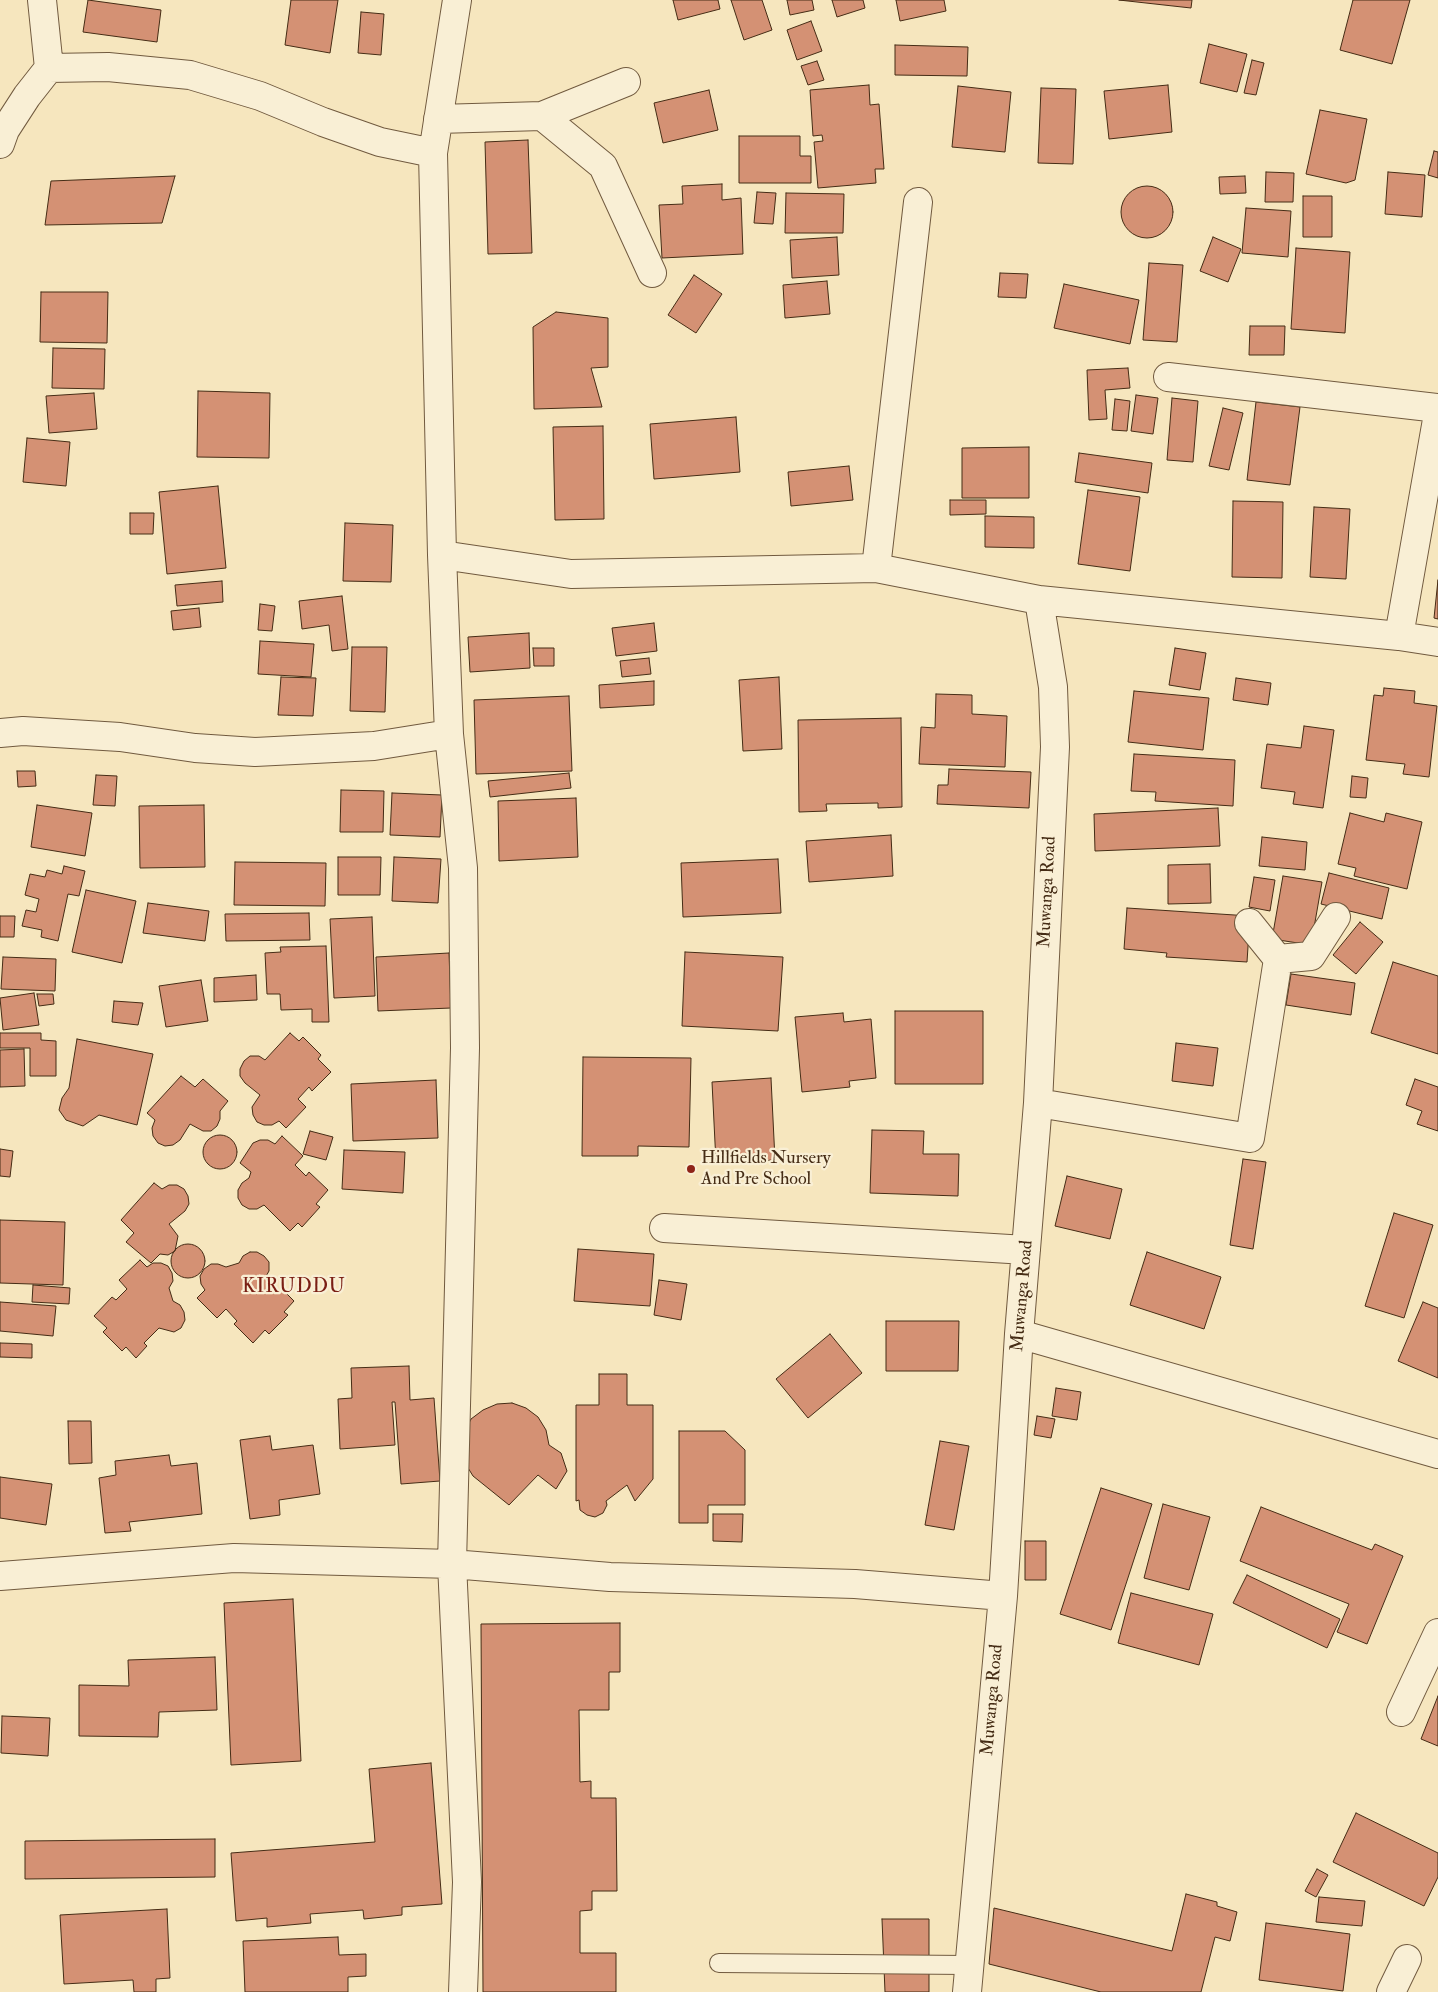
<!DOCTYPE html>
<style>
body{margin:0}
canvas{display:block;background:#f6e6be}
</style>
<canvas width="1438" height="1992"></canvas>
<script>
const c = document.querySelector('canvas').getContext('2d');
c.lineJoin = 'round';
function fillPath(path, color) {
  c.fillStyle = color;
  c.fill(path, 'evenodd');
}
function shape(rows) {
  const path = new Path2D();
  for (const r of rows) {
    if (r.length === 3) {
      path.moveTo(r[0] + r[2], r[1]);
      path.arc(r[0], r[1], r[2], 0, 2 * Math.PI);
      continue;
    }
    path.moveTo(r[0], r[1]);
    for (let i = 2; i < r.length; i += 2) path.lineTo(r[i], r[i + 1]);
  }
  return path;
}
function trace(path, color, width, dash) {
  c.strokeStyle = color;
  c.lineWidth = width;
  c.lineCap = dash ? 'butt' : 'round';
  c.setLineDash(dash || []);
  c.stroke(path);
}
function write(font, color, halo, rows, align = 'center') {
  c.font = font + ' "IM FELL Double Pica",serif';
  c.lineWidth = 4.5;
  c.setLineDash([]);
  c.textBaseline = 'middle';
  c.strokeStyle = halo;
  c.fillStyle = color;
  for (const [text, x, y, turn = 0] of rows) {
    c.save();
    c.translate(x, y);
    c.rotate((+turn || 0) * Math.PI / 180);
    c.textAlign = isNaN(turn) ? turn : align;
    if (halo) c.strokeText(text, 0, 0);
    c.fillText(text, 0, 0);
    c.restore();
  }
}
const building = shape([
 [88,0,161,10,157,42,83,32,88,0],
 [291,0,338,0,330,53,285,45,291,0],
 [673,0,718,0,720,9,678,20,673,0],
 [731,0,762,0,772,30,744,40,731,0],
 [787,0,812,0,814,10,790,15,787,0],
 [832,0,863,0,865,8,837,17,832,0],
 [896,0,944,0,946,11,900,21,896,0],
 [1119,0,1192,0,1191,8,1119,0],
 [1353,0,1410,0,1392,64,1340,50,1353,0],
 [361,12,384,14,381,55,358,53,361,12],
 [811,21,822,51,797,60,787,30,811,21],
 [1209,44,1247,54,1237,92,1200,83,1209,44],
 [895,45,968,47,967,76,895,75,895,45],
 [1252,60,1264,63,1256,95,1244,93,1252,60],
 [817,61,824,80,808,85,801,66,817,61],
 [869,85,870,105,879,104,884,169,875,169,876,183,818,188,814,142,823,141,822,135,813,136,810,90,869,85],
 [1168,85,1172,132,1109,139,1104,91,1168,85],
 [958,86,1011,92,1005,152,952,147,958,86],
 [1041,88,1076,89,1073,164,1038,163,1041,88],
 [709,90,718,130,663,143,654,103,709,90],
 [1320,110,1367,119,1355,180,1346,183,1306,174,1320,110],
 [739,136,800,136,800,156,811,156,811,183,739,183,739,136],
 [528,140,532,253,488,254,485,142,528,140],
 [1434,151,1438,152,1438,178,1428,175,1434,151],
 [1266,172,1294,173,1293,202,1265,202,1266,172],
 [1388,172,1425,175,1422,217,1385,214,1388,172],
 [175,176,162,223,45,225,51,181,175,176],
 [1245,176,1246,193,1220,194,1219,177,1245,176],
 [722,184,722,200,741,198,743,254,662,258,659,205,683,204,682,186,722,184],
 [1147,212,26],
 [757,192,776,193,773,224,754,223,757,192],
 [786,193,844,194,843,233,785,233,786,193],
 [1303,196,1332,196,1332,237,1303,237,1303,196],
 [1246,208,1291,211,1288,257,1242,253,1246,208],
 [837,237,839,275,792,278,790,240,837,237],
 [1213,237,1241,249,1228,282,1200,271,1213,237],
 [1296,248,1350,252,1345,333,1291,329,1296,248],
 [1149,263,1183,265,1177,342,1143,340,1149,263],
 [1000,273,1028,274,1026,298,998,297,1000,273],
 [694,275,722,294,696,333,668,315,694,275],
 [827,281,830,314,785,318,783,285,827,281],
 [1064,284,1139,300,1130,344,1054,328,1064,284],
 [41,292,108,292,107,343,40,342,41,292],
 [556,312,608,318,608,367,591,368,602,407,534,409,533,327,556,312],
 [1250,326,1285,326,1284,355,1249,355,1250,326],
 [53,348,105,349,104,389,52,388,53,348],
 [1128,368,1130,388,1105,390,1107,419,1089,420,1087,370,1128,368],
 [198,391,270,393,269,458,197,457,198,391],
 [94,393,97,429,49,433,46,396,94,393],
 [1136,395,1158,398,1153,434,1131,431,1136,395],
 [1172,398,1198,401,1193,462,1167,460,1172,398],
 [1115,399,1130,401,1127,431,1112,430,1115,399],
 [1256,402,1300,407,1290,485,1247,480,1256,402],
 [1223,408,1243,413,1229,470,1209,466,1223,408],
 [736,417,740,472,654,479,650,424,736,417],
 [603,426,604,519,555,520,553,427,603,426],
 [27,438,70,442,66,486,23,482,27,438],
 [1029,447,1029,498,962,498,962,448,1029,447],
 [1079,453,1152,463,1148,493,1075,482,1079,453],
 [849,466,853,500,791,506,788,472,849,466],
 [218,486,226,568,167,574,159,492,218,486],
 [1088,490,1140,497,1130,571,1078,564,1088,490],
 [950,500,986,500,986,514,950,515,950,500],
 [1233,501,1283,502,1282,578,1232,577,1233,501],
 [1314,507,1350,509,1346,579,1310,577,1314,507],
 [130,513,154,513,153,534,130,534,130,513],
 [985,516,1034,517,1034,548,985,547,985,516],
 [345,523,393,525,391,582,343,581,345,523],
 [1438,580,1438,619,1434,618,1438,580],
 [222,581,223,602,177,606,175,585,222,581],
 [342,596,348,649,332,651,329,625,302,629,299,601,342,596],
 [260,604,275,606,272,631,258,630,260,604],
 [199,608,201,627,173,630,171,611,199,608],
 [654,623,657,651,616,656,612,628,654,623],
 [529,633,530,668,470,672,468,637,529,633],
 [260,641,314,644,311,677,258,674,260,641],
 [352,647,387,647,385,712,350,711,352,647],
 [533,648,554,648,554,666,534,666,533,648],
 [1175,648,1206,653,1200,690,1169,685,1175,648],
 [649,658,651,674,622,677,620,661,649,658],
 [281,677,316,678,313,716,278,715,281,677],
 [779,677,782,749,743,751,739,680,779,677],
 [1236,678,1271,683,1268,705,1233,700,1236,678],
 [654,681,654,705,600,708,599,685,654,681],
 [1384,688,1415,691,1414,703,1437,706,1429,777,1403,774,1405,764,1366,760,1374,695,1383,696,1384,688],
 [1134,691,1209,698,1203,750,1128,742,1134,691],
 [936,694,972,695,972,714,1007,716,1005,767,919,764,921,727,935,728,936,694],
 [569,696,572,771,476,774,474,700,569,696],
 [901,718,902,807,878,808,878,803,826,804,827,811,799,812,798,720,901,718],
 [1304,726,1334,730,1323,808,1293,804,1295,792,1261,788,1267,744,1301,748,1304,726],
 [1134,754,1235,760,1233,806,1155,801,1156,792,1131,791,1134,754],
 [949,769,1031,772,1029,808,937,804,938,785,948,785,949,769],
 [17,771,35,771,36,786,18,787,17,771],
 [569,773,571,788,490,797,488,781,569,773],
 [96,775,117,776,115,806,93,805,96,775],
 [1352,776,1368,778,1366,798,1350,797,1352,776],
 [341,790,384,791,383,832,340,832,341,790],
 [392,793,442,795,440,837,390,835,392,793],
 [576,798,578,857,499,861,498,801,576,798],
 [37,805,92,813,85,856,31,847,37,805],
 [204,805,205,867,140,868,139,806,204,805],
 [1218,808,1220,846,1095,851,1094,814,1218,808],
 [1350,813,1384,822,1386,813,1422,822,1407,889,1354,876,1356,868,1338,864,1350,813],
 [891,835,893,876,809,882,806,841,891,835],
 [1262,837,1307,842,1305,870,1259,866,1262,837],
 [338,857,381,857,380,895,338,895,338,857],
 [394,857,441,859,438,903,392,901,394,857],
 [778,859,781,913,683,917,681,863,778,859],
 [235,862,326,863,325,906,234,905,235,862],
 [1210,864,1211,903,1168,904,1168,865,1210,864],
 [64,866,85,871,79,896,68,894,58,941,41,937,42,930,22,926,26,910,36,912,39,899,25,895,30,874,45,877,47,870,62,874,64,866],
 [1329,873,1389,888,1382,919,1321,904,1329,873],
 [1283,876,1322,882,1311,945,1272,939,1283,876],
 [1254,877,1275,880,1270,911,1249,907,1254,877],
 [86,890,136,901,122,963,72,952,86,890],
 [148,903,209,911,205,941,143,933,148,903],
 [1127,908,1250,916,1247,962,1166,957,1167,953,1124,949,1127,908],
 [309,913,310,940,226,941,225,914,309,913],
 [0,916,15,916,14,937,0,937,0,916],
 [372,917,375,996,334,998,330,919,372,917],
 [1360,922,1383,942,1356,974,1333,955,1360,922],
 [326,946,329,1022,312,1022,312,1009,281,1010,280,994,267,994,265,953,281,952,280,947,326,946],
 [685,952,783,957,778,1031,682,1026,685,952],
 [449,953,451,1008,378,1011,376,957,449,953],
 [3,957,56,959,55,991,1,989,3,957],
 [1393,962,1438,976,1438,1054,1371,1033,1393,962],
 [1291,974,1355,983,1351,1015,1286,1005,1291,974],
 [256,975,257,1000,214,1002,214,978,256,975],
 [201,980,208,1021,166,1027,159,986,201,980],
 [34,993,39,1025,3,1030,0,998,34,993],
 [37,994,53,994,54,1004,39,1006,37,994],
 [114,1001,143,1003,138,1025,112,1022,114,1001],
 [895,1011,983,1011,983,1084,895,1084,895,1011],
 [843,1013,844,1022,871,1019,876,1078,849,1081,850,1087,802,1092,795,1017,843,1013],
 [0,1033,41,1033,41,1040,56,1041,56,1076,30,1076,30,1048,0,1048,0,1033],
 [290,1033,299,1041,303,1037,321,1055,318,1059,331,1072,312,1091,309,1087,298,1099,306,1107,286,1128,279,1121,272,1125,264,1125,257,1122,253,1115,252,1107,260,1095,245,1083,240,1076,240,1069,244,1061,250,1056,259,1056,265,1060,290,1033],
 [77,1039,153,1054,137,1125,99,1115,83,1126,66,1120,59,1110,62,1098,69,1088,77,1039],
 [1176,1043,1218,1048,1213,1086,1172,1081,1176,1043],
 [24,1049,25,1086,0,1087,0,1050,24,1049],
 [583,1057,691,1058,689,1147,638,1146,638,1156,582,1156,583,1057],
 [181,1076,195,1087,203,1079,228,1101,220,1111,220,1119,217,1126,211,1131,203,1131,190,1124,180,1140,173,1145,165,1146,158,1143,153,1136,152,1128,155,1120,147,1113,181,1076],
 [771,1078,775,1160,716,1163,712,1082,771,1078],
 [1415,1079,1438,1087,1438,1131,1417,1124,1422,1111,1406,1105,1415,1079],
 [436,1080,438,1138,353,1141,351,1084,436,1080],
 [872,1130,924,1131,923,1154,959,1154,958,1196,870,1193,872,1130],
 [310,1131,333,1137,326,1160,303,1154,310,1131],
 [220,1152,17],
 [282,1136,303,1156,295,1165,306,1176,309,1172,328,1190,316,1204,320,1207,302,1227,298,1223,290,1231,264,1205,257,1209,249,1209,242,1205,238,1198,238,1190,242,1183,249,1178,251,1172,240,1163,253,1143,260,1140,268,1140,275,1144,282,1136],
 [0,1149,13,1151,10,1177,0,1176,0,1149],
 [344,1150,405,1152,403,1193,342,1189,344,1150],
 [1243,1159,1266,1162,1253,1249,1230,1245,1243,1159],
 [1067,1176,1122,1189,1110,1239,1055,1226,1067,1176],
 [154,1183,162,1189,169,1185,177,1185,184,1189,188,1196,189,1204,185,1211,169,1224,178,1236,175,1251,168,1255,160,1254,151,1263,126,1242,134,1233,121,1220,154,1183],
 [1394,1213,1433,1225,1404,1318,1365,1306,1394,1213],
 [0,1220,65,1222,63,1285,0,1283,0,1220],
 [188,1261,17],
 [578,1249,654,1254,650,1306,574,1301,578,1249],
 [250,1252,257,1252,264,1256,269,1262,269,1271,265,1278,280,1292,283,1290,294,1301,284,1312,288,1315,269,1334,265,1330,253,1343,234,1324,237,1321,226,1309,217,1318,197,1298,205,1290,201,1284,200,1276,204,1269,211,1264,218,1264,226,1267,239,1263,243,1256,250,1252],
 [1147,1252,1221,1277,1204,1329,1130,1305,1147,1252],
 [140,1260,147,1267,153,1263,161,1263,168,1266,172,1273,173,1281,169,1288,173,1301,180,1305,184,1312,185,1320,181,1328,174,1332,159,1328,144,1343,147,1346,136,1358,126,1347,122,1351,103,1332,107,1328,94,1316,112,1297,116,1300,127,1289,119,1280,140,1260],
 [659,1280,687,1284,681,1320,654,1315,659,1280],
 [33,1285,70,1288,69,1304,32,1302,33,1285],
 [0,1302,56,1306,53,1336,0,1331,0,1302],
 [1423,1302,1438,1308,1438,1378,1398,1361,1423,1302],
 [886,1321,959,1321,958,1371,886,1371,886,1321],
 [830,1334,862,1373,808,1418,776,1379,830,1334],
 [0,1343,32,1344,32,1358,0,1357,0,1343],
 [409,1366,410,1400,434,1398,440,1481,401,1484,395,1402,392,1402,395,1445,340,1449,338,1399,352,1398,351,1368,409,1366],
 [599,1374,627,1374,627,1405,653,1405,653,1479,635,1501,627,1485,606,1501,607,1505,603,1513,595,1517,587,1515,580,1510,579,1500,576,1501,576,1405,599,1405,599,1374],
 [1056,1388,1081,1392,1077,1420,1052,1416,1056,1388],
 [512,1403,526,1408,538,1417,546,1430,549,1445,561,1453,567,1471,556,1489,538,1475,509,1505,473,1476,465,1463,464,1433,471,1419,483,1410,497,1404,512,1403],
 [1037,1416,1055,1419,1051,1438,1034,1435,1037,1416],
 [68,1421,91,1421,92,1463,69,1464,68,1421],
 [679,1431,725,1431,745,1450,745,1505,708,1505,708,1523,679,1523,679,1431],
 [270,1436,272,1450,313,1445,320,1494,279,1500,280,1515,250,1519,240,1440,270,1436],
 [940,1441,969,1446,954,1530,925,1525,940,1441],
 [169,1455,171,1466,197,1463,202,1514,129,1522,131,1531,105,1533,99,1478,116,1475,115,1461,169,1455],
 [0,1477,52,1484,46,1525,0,1518,0,1477],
 [1101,1488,1152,1504,1111,1630,1060,1614,1101,1488],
 [1163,1504,1210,1517,1189,1590,1144,1578,1163,1504],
 [1261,1507,1372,1550,1375,1544,1403,1556,1367,1644,1337,1632,1349,1604,1240,1561,1261,1507],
 [713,1514,743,1514,742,1542,713,1541,713,1514],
 [1025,1541,1046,1541,1046,1580,1025,1580,1025,1541],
 [1247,1575,1340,1619,1327,1648,1233,1603,1247,1575],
 [1131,1593,1213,1614,1199,1665,1118,1643,1131,1593],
 [293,1599,301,1761,231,1765,224,1603,293,1599],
 [620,1623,620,1672,609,1672,609,1710,579,1710,580,1782,591,1781,591,1798,616,1798,617,1891,592,1891,592,1910,580,1911,580,1953,616,1953,616,1992,483,1992,481,1624,620,1623],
 [215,1657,217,1710,159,1712,158,1737,79,1736,79,1685,129,1686,128,1660,215,1657],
 [1438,1696,1438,1746,1421,1739,1438,1696],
 [2,1716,50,1718,48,1756,1,1753,2,1716],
 [431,1763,442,1904,402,1907,402,1915,364,1919,363,1910,310,1914,311,1923,267,1927,267,1918,236,1921,231,1853,375,1842,369,1769,431,1763],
 [1356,1813,1438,1853,1438,1877,1424,1906,1333,1862,1356,1813],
 [215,1839,215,1877,25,1879,25,1841,215,1839],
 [1317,1869,1328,1875,1316,1897,1305,1891,1317,1869],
 [1186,1894,1217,1902,1217,1906,1237,1912,1230,1941,1215,1937,1201,1992,1101,1992,989,1964,994,1908,1172,1951,1186,1894],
 [1319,1897,1365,1901,1362,1926,1316,1922,1319,1897],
 [167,1909,170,1978,156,1979,156,1992,134,1992,133,1980,64,1984,60,1915,167,1909],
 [882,1919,929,1919,929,1992,885,1992,882,1919],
 [1266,1923,1350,1934,1343,1991,1259,1980,1266,1923],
 [338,1937,339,1955,366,1954,366,1976,348,1977,348,1992,245,1992,243,1941,338,1937]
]);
const lane = shape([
 [719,1963,968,1965]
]);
const street = shape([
 [42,0,49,68,108,67,190,75,260,96,323,122,380,142,433,153],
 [457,0,433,153,442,555,449,734,463,868,465,1048,452,1564,610,1577,855,1584,1003,1596],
 [542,116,626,82],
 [438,119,542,116,603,166,652,273],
 [0,144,5,130,27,96,49,68],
 [1168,377,1438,408],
 [442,555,571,574,876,568,1039,600,1399,636,1438,642],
 [876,568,918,202],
 [1399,636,1438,414],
 [0,733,23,731,120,737,195,748,255,752,374,746,449,734],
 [1278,959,1311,956,1336,917],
 [1038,1103,1250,1138,1278,959,1249,923],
 [664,1228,1026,1250],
 [1019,1334,1438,1454],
 [0,1576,234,1558,452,1564,467,1882,463,1992],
 [1401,1712,1438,1633],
 [967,1992,1003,1596,1019,1334,1038,1103,1055,747,1053,687,1039,600],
 [1391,1992,1407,1959]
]);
const markers = [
 [691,1169,5,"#8f2418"]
];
const streetNames = [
 ["Muwanga Road",1048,892,-87],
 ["Muwanga Road",1023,1296,-85],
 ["Muwanga Road",993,1700,-85]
];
const poiNames = [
 ["Hillfields Nursery",701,1159],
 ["And Pre School",701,1180]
];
const neighbourhoodNames = [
 ["KIRUDDU",294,1288]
];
fillPath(building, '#d49174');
trace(building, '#452c15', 1);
trace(lane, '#715a3f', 20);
trace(street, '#715a3f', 30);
trace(lane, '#f9efd5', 18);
trace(street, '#f9efd5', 28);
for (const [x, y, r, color] of markers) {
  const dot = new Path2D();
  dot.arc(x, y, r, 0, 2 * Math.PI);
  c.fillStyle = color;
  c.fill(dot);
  trace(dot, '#f9efd5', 2);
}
write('18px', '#452c15', '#f9efd5', streetNames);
write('18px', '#452c15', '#f9efd5', poiNames, 'left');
c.letterSpacing = '1px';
write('19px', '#7a1f14', '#f9efd5', neighbourhoodNames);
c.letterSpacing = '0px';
</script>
